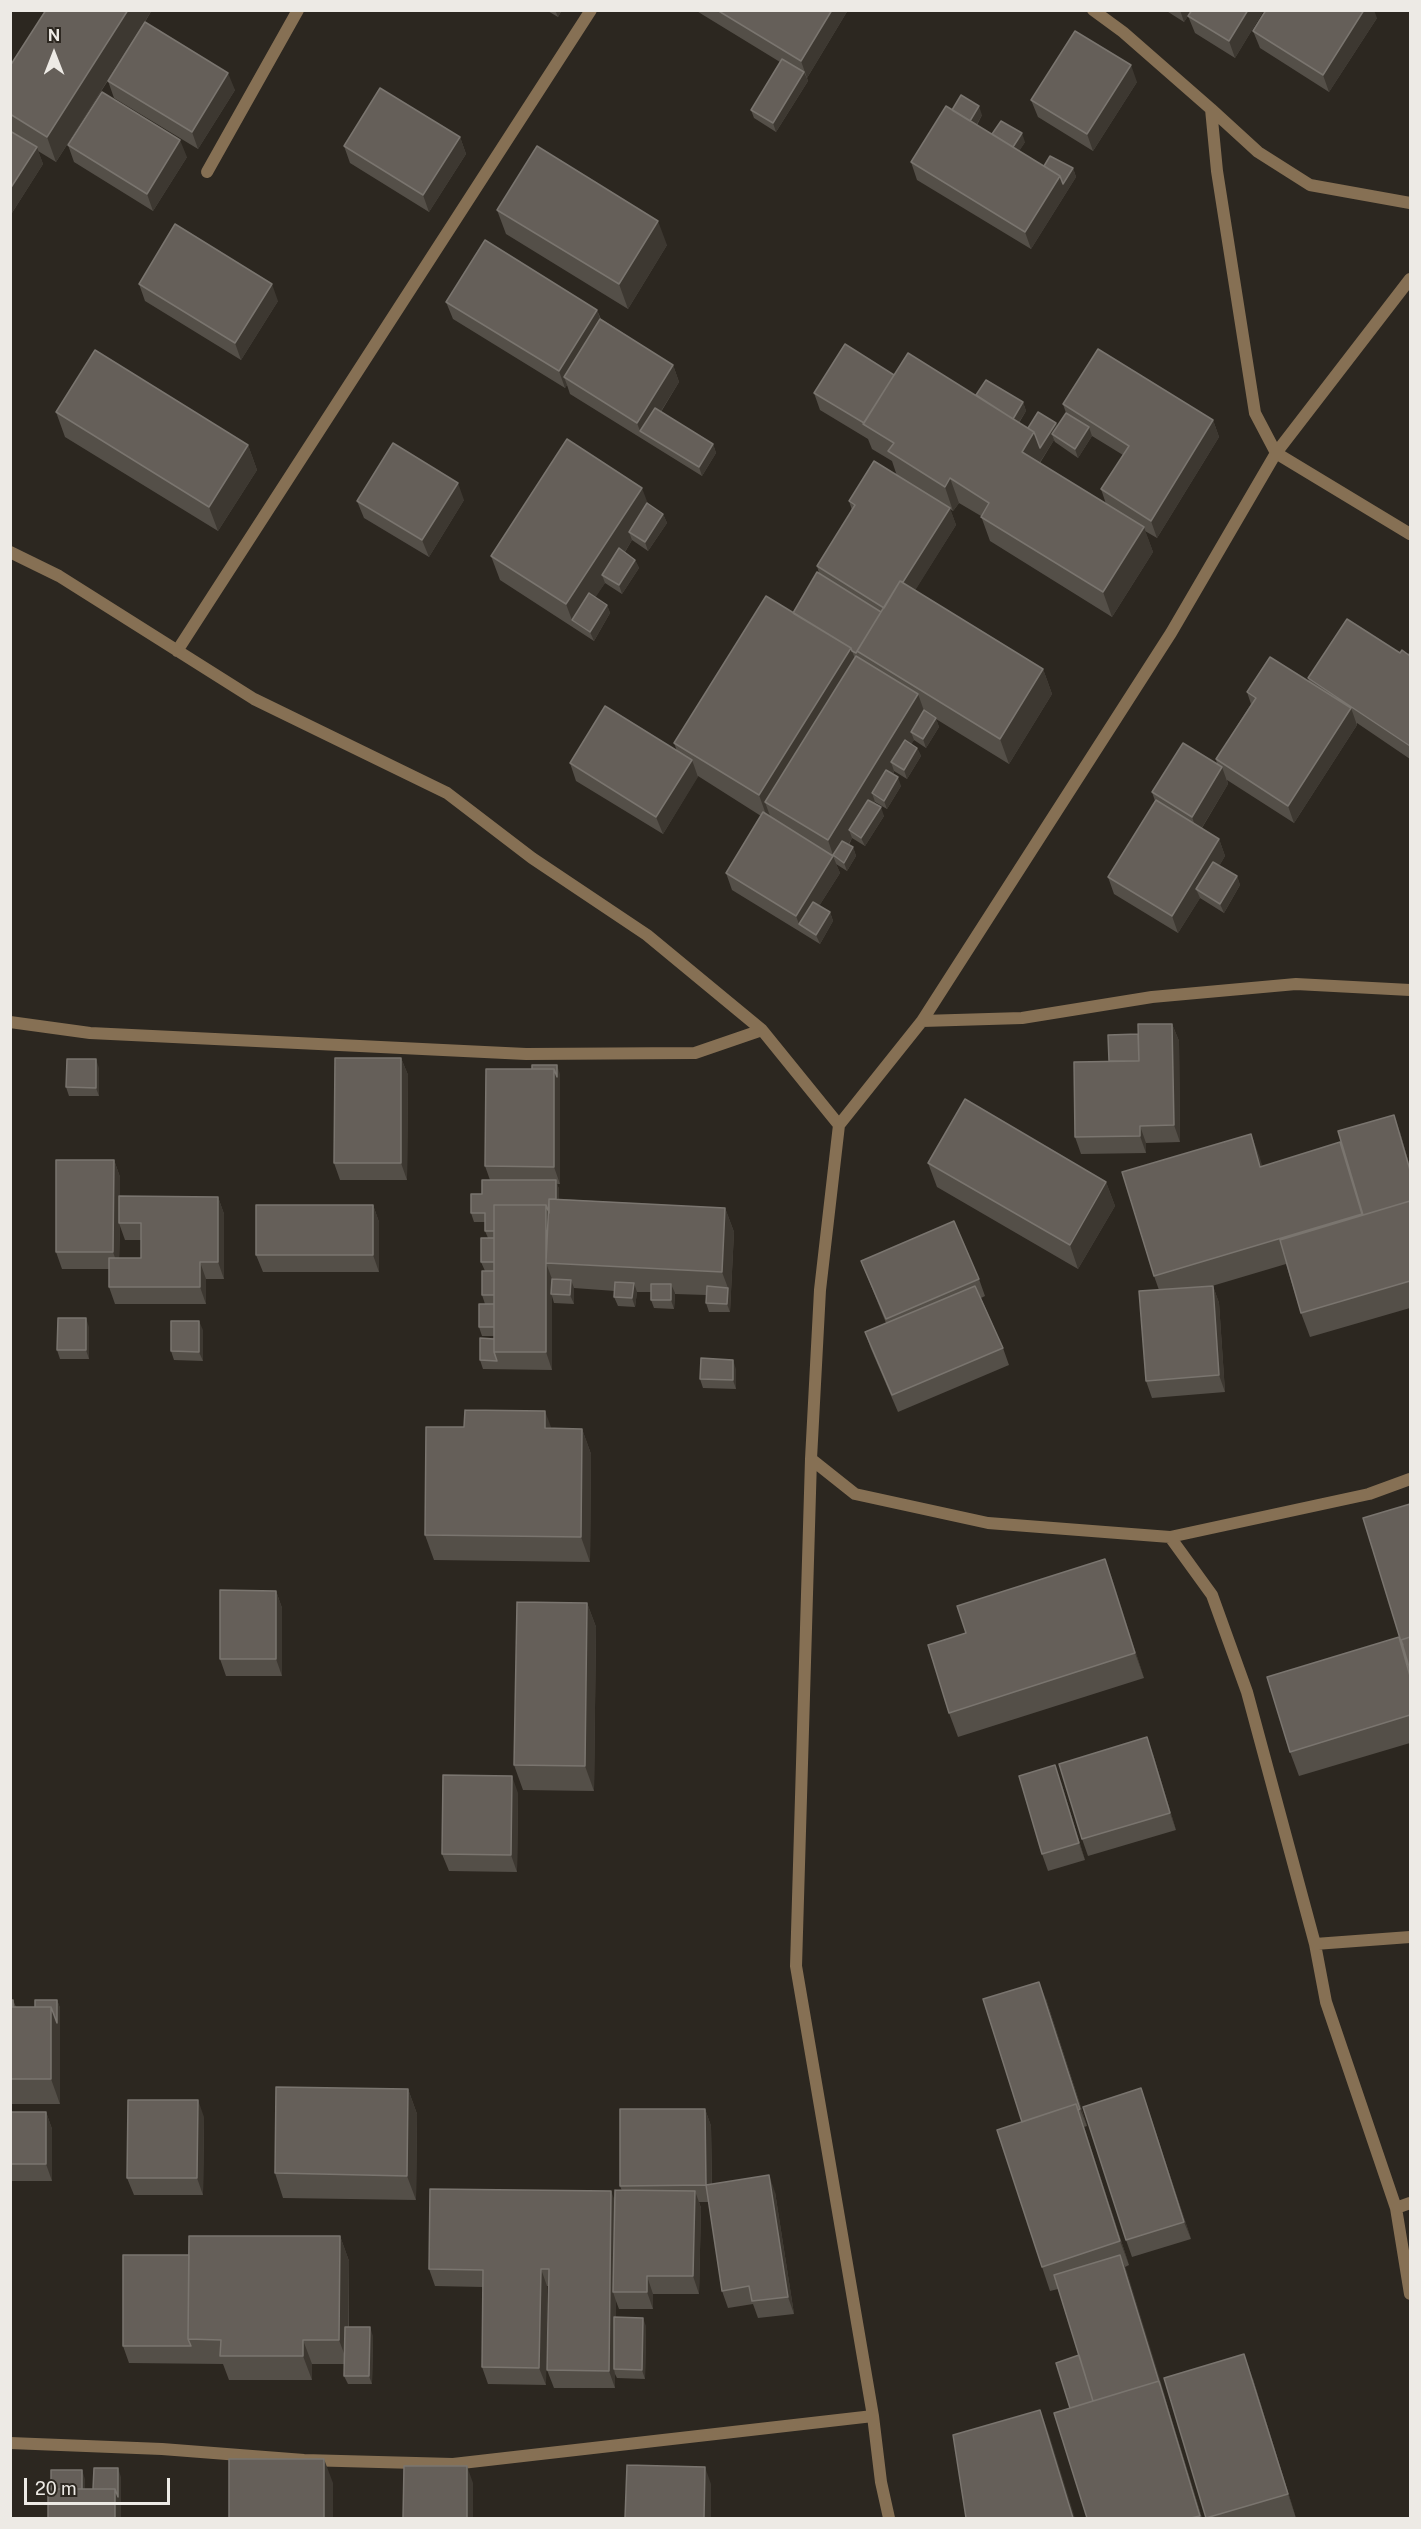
<!DOCTYPE html>
<style>
body{margin:0}
#map{position:relative;width:1421px;height:2529px;overflow:hidden;background:#2c2720;font-family:"Public Sans",sans-serif}
canvas{display:block}
.frame{position:absolute;inset:0;border:12px solid #edeae5;pointer-events:none}
.north{position:absolute;left:24px;top:24px;width:60px;height:60px;-webkit-text-stroke:4px #2c2720;paint-order:stroke;rotate:0deg;font-size:16px;font-weight:700;line-height:24px;text-align:center;color:#edeae5}
.north::after{content:'';display:block;margin:auto;width:21px;height:27px;background:#edeae5;clip-path:polygon(50% 0,100% 100%,50% 72%,0 100%)}
.scale{position:absolute;left:24px;top:2478px;width:146px;height:27px;box-sizing:border-box;border:3px solid #edeae5;border-top:0;padding-left:8px;font-size:18px;line-height:21px;white-space:nowrap;color:#edeae5;-webkit-text-stroke:4px #2c2720;paint-order:stroke}
</style>
<div id="map">
<canvas width="1421" height="2529"></canvas>
<div class="frame"></div>
<div class="north">N</div>
<div class="scale">20 m</div>
</div>
<script>
const c = document.querySelector('canvas').getContext('2d');
c.lineJoin = 'round';
function shape(rows) {
  const path = new Path2D();
  for (const r of rows) {
    path.moveTo(r[0], r[1]);
    for (let i = 2; i < r.length; i += 2) path.lineTo(r[i], r[i + 1]);
  }
  return path;
}
function trace(path, color, width, dash) {
  c.strokeStyle = color;
  c.lineWidth = width;
  c.lineCap = dash ? 'butt' : 'round';
  c.setLineDash(dash || []);
  c.stroke(path);
}
function fillPath(path, color) {
  c.fillStyle = color;
  c.fill(path, 'evenodd');
}
const minor = shape([
 [1093,10,1123,32,1211,109,1217,171,1255,413,1276,453,1410,534],
 [1211,109,1258,152,1310,185,1410,203],
 [207,172,298,10],
 [10,552,59,576,254,699,447,793,532,858,647,935,762,1030,839,1125],
 [177,651,591,10],
 [922,1021,1022,1018,1152,997,1296,984,1410,990],
 [10,1022,90,1033,526,1054,695,1053,762,1030],
 [811,1459,855,1494,988,1523,1170,1537],
 [1410,1479,1369,1494,1170,1537,1212,1595,1247,1692,1315,1944,1326,2002,1396,2208,1410,2294],
 [1315,1944,1410,1937],
 [1396,2208,1410,2203],
 [10,2443,162,2449,304,2460,453,2464,873,2416],
 [889,2518,881,2482,873,2416,796,1966,811,1459,820,1290,839,1125,922,1021,1171,633,1276,453,1410,279]
]);
const wall = shape([
 [46,10,152,10,145,22,235,90,198,149,114,98,108,81,139,32,56,162,38,151,43,164,10,216,10,66],
 [546,10,562,10,558,17],
 [695,10,848,10,807,78,808,81,776,132,754,118,751,110,780,62],
 [1165,10,1192,10,1184,22],
 [1264,10,1235,58,1195,33,1188,16],
 [1377,18,1329,92,1260,48,1253,31],
 [1137,82,1093,151,1038,117,1031,100],
 [952,110,982,115,977,125,992,134,1025,142,1019,151,1044,166,1073,168,1076,177,1031,249,917,180,911,162],
 [460,137,466,154,429,212,350,163,344,146],
 [68,145,187,157,153,211,74,162],
 [497,210,667,245,628,309,506,234],
 [139,284,278,301,241,360,145,301],
 [446,302,597,310,601,319,673,365,679,382,661,412,713,444,716,453,702,476,570,394,567,385,565,388,453,319],
 [894,375,976,395,1023,402,1026,411,1019,423,1028,428,1056,423,1057,426,1066,413,1063,404,1213,420,1219,437,1157,538,1145,531,1153,552,1112,617,990,541,981,516,959,503,953,511,950,509,956,525,915,590,1043,669,1052,694,1009,764,936,719,939,727,926,748,914,740,911,744,917,748,921,756,907,779,894,771,893,774,901,786,887,809,875,802,874,804,884,816,865,846,852,838,849,845,853,847,856,856,847,871,836,864,840,873,819,906,830,912,833,921,820,944,732,890,726,873,761,816,698,776,663,834,576,781,570,763,677,751,674,743,793,613,819,573,817,566,852,510,849,501,897,476,892,461,872,449,868,439,820,410,814,393],
 [1092,436,1123,455,1101,489,1106,504,1040,463,1054,440,1055,442,1078,458],
 [56,412,248,445,257,470,218,531,65,437],
 [464,500,429,557,364,518,357,501],
 [647,503,663,514,667,523,648,551,632,540,625,552,635,560,639,568,622,594,605,583,595,597,607,605,610,613,594,641,500,580,491,556],
 [1410,651,1410,759,1357,723,1357,725,1294,823,1227,780,1228,784,1202,828,1219,839,1225,856,1219,866,1237,876,1240,885,1224,913,1200,898,1178,933,1114,894,1108,877,1155,801,1152,792,1217,764,1216,759,1251,704,1247,692,1309,681,1308,678,1400,653,1408,654],
 [1172,1024,1179,1041,1180,1142,1146,1143,1146,1153,1081,1154,1075,1137,1109,1061,1138,1034],
 [401,1058,408,1075,407,1180,340,1180,334,1163],
 [99,1068,99,1096,69,1096,66,1087],
 [560,1074,560,1184,557,1184,559,1189,559,1199,725,1208,734,1232,730,1312,709,1312,706,1303,706,1295,675,1294,674,1309,654,1308,651,1300,651,1292,637,1292,635,1307,618,1306,614,1297,615,1291,574,1288,574,1304,554,1303,552,1296,552,1370,483,1369,480,1360,494,1339,494,1336,482,1336,479,1327,485,1304,482,1295,485,1271,481,1262,488,1238,485,1231,485,1222,474,1222,471,1213,490,1180,485,1166],
 [1400,1132,1410,1167,1410,1308,1310,1337,1301,1313,1286,1264,1212,1286,1213,1286,1219,1303,1225,1392,1152,1398,1146,1381,1159,1290,1154,1276,1251,1134,1262,1166],
 [114,1160,120,1177,120,1196,218,1197,224,1214,224,1279,206,1279,206,1304,115,1304,109,1287,109,1269,62,1269,56,1252],
 [120,1226,125,1240,141,1240,141,1258,119,1258],
 [928,1163,1106,1182,1115,1206,1078,1269,937,1187],
 [373,1205,379,1222,379,1272,263,1272,256,1255],
 [861,1261,979,1279,985,1296,981,1298,1003,1348,1009,1365,898,1412,871,1349,865,1332,886,1323],
 [89,1327,89,1359,60,1359,57,1350],
 [203,1330,203,1361,174,1360,171,1351],
 [736,1369,736,1389,703,1388,700,1379],
 [551,1429,582,1429,591,1454,590,1562,434,1560,425,1535],
 [1105,1559,1144,1678,958,1737,949,1713,966,1633],
 [276,1591,282,1608,282,1676,226,1676,220,1659],
 [587,1603,596,1627,594,1791,523,1790,514,1765],
 [1399,1637,1410,1671,1410,1743,1299,1776,1290,1752],
 [1153,1754,1176,1830,1088,1856,1082,1839],
 [1061,1782,1085,1860,1048,1871,1042,1854],
 [518,1793,517,1872,449,1871,442,1854],
 [1046,1999,1087,2126,1084,2127,1129,2265,1125,2267,1202,2518,1087,2518,1070,2408,1079,2355,1058,2289,1050,2291,1042,2267,1022,2122],
 [10,2000,13,2000,16,2007,35,2007,57,2000,60,2008,60,2104,10,2104],
 [1141,2088,1191,2239,1132,2257,1126,2240],
 [408,2089,417,2114,416,2200,283,2198,275,2173],
 [705,2109,711,2126,712,2184,775,2192,794,2314,758,2318,753,2304,728,2308,722,2291,709,2202,699,2202,701,2208,699,2294,653,2294,653,2309,619,2309,616,2301,616,2317,646,2326,645,2379,617,2378,615,2374,615,2388,554,2388,547,2370,549,2286,547,2286,546,2385,488,2384,482,2367,483,2287,435,2286,429,2269,615,2200,622,2191,620,2186],
 [10,2112,46,2112,52,2129,52,2181,10,2181],
 [204,2117,203,2195,134,2195,127,2178],
 [340,2236,349,2261,349,2327,373,2336,372,2384,348,2384,344,2376,345,2364,312,2364,312,2380,229,2380,223,2364,129,2363,123,2346,189,2255],
 [1253,2379,1296,2518,1206,2518]
]);
const shadedWall = shape([
 [128,10,152,10,56,162,47,137],
 [555,10,562,10,558,17],
 [832,10,848,10,807,78,801,61],
 [1180,10,1192,10,1184,22],
 [1248,10,1264,10,1235,58,1229,41],
 [1364,10,1374,10,1377,18,1329,92,1323,75],
 [1131,65,1137,82,1093,151,1087,134],
 [804,72,808,81,776,132,773,123],
 [228,73,235,90,198,149,192,132],
 [979,106,982,115,971,134,968,125],
 [1022,133,1025,142,1014,159,1010,151],
 [460,137,466,154,429,212,423,195],
 [180,140,187,157,153,211,147,194],
 [37,147,43,164,10,216,10,189],
 [1073,168,1076,177,1031,249,1025,232,1060,176],
 [658,221,667,245,628,309,619,284],
 [272,284,278,301,241,360,235,343],
 [597,310,603,327,564,377,567,385,565,388,559,371],
 [673,365,679,382,646,435,640,431,637,423],
 [1023,402,1026,411,1010,436,1007,427],
 [1213,420,1219,437,1157,538,1151,521],
 [1056,423,1059,432,1052,434,1054,440,1031,476,1022,452,1034,432],
 [1089,427,1092,436,1078,458,1075,449],
 [713,444,716,453,702,476,699,467],
 [248,445,257,470,218,531,209,507],
 [950,478,959,503,953,511,945,487],
 [458,483,464,500,429,557,422,540],
 [642,488,651,512,629,532,632,540,608,579,602,575,605,583,578,624,572,620,566,604],
 [950,508,956,525,893,626,886,609],
 [663,514,667,523,648,551,645,542],
 [1144,527,1153,552,1112,617,1103,592],
 [635,560,639,568,622,594,619,585],
 [607,605,610,613,594,641,590,632],
 [851,648,860,673,765,802,770,816,768,820,759,795],
 [1043,669,1052,694,1009,764,1000,739],
 [918,694,927,719,911,732,914,740,897,766,891,762,894,771,878,797,872,793,875,802,855,834,849,830,852,838,839,860,833,855,828,840],
 [1351,708,1357,725,1294,823,1288,806],
 [936,718,939,727,926,748,923,739],
 [917,748,921,756,907,779,904,770],
 [692,760,698,777,663,834,656,817],
 [1222,767,1228,784,1198,834,1192,817],
 [898,777,901,786,887,809,884,801],
 [881,807,884,816,865,846,861,838],
 [1219,839,1225,856,1203,893,1196,889,1200,898,1178,933,1172,916],
 [853,847,856,856,847,871,844,863],
 [833,856,840,873,805,928,799,924,796,916],
 [1237,876,1240,885,1224,913,1220,904],
 [830,912,833,921,820,944,816,935],
 [1172,1024,1179,1041,1180,1142,1174,1125],
 [401,1058,408,1075,407,1180,401,1163],
 [96,1059,99,1068,99,1096,96,1088],
 [557,1065,560,1074,560,1184,554,1167,554,1069],
 [1394,1115,1400,1132,1410,1167,1410,1170],
 [1140,1126,1146,1143,1146,1153,1140,1136],
 [1251,1134,1260,1158,1269,1191,1260,1167],
 [114,1160,120,1177,120,1223,119,1223,120,1226,119,1269,113,1252],
 [556,1180,559,1189,559,1222,556,1213],
 [1106,1182,1115,1206,1078,1269,1070,1245],
 [218,1197,224,1214,224,1279,218,1262],
 [373,1205,379,1222,379,1272,373,1255],
 [546,1205,552,1222,546,1263,552,1279,551,1294,552,1296,552,1370,546,1352],
 [725,1208,734,1232,730,1312,727,1304,728,1288,722,1272],
 [200,1262,206,1279,206,1304,200,1287],
 [571,1280,574,1288,574,1304,570,1295],
 [634,1283,637,1292,635,1307,632,1298],
 [671,1284,675,1293,674,1309,671,1300],
 [1213,1286,1219,1303,1225,1392,1219,1375],
 [86,1318,89,1327,89,1359,86,1350],
 [199,1321,203,1330,203,1361,199,1352],
 [733,1360,736,1369,736,1389,733,1380],
 [545,1411,554,1435,545,1428],
 [582,1429,591,1454,590,1562,581,1537],
 [1105,1559,1114,1584,1144,1678,1135,1653],
 [276,1591,282,1608,282,1676,276,1659],
 [587,1603,596,1627,594,1791,585,1766],
 [1399,1637,1408,1662,1410,1671,1410,1676],
 [1147,1737,1153,1754,1176,1830,1170,1813],
 [1055,1765,1061,1782,1085,1860,1079,1843],
 [512,1776,518,1793,517,1872,511,1855],
 [1039,1982,1046,1999,1087,2126,1080,2109],
 [57,2000,60,2008,60,2104,51,2079,51,2007],
 [1141,2088,1147,2105,1191,2239,1184,2222],
 [408,2089,417,2114,416,2200,407,2176],
 [198,2100,204,2117,203,2195,197,2178],
 [1076,2104,1085,2129,1129,2265,1120,2241],
 [705,2109,711,2126,712,2202,706,2185],
 [46,2112,52,2129,52,2181,46,2164],
 [769,2175,775,2192,794,2314,788,2297],
 [611,2191,618,2208,613,2292,616,2301,616,2369,614,2369,615,2374,615,2388,609,2371],
 [695,2191,701,2208,699,2294,693,2276],
 [340,2236,349,2261,348,2364,339,2340],
 [1120,2255,1127,2272,1167,2402,1160,2385],
 [541,2269,547,2286,546,2385,539,2368],
 [647,2276,653,2294,653,2309,647,2292],
 [643,2318,646,2326,645,2379,642,2370],
 [370,2327,373,2336,372,2384,369,2376],
 [303,2340,312,2364,312,2380,303,2356],
 [1244,2354,1253,2379,1296,2518,1288,2494],
 [1159,2381,1167,2405,1202,2518,1201,2518],
 [1040,2410,1049,2434,1075,2518,1073,2518],
 [324,2459,333,2483,333,2518,324,2518],
 [467,2466,473,2483,473,2518,467,2518],
 [705,2467,711,2484,711,2518,704,2518],
 [118,2468,121,2477,121,2518,115,2518,115,2489],
 [82,2470,85,2479,85,2506,82,2497]
]);
const building = shape([
 [46,10,128,10,47,137,10,114,10,66,46,10],
 [717,10,832,10,801,61,717,10],
 [1192,10,1248,10,1229,41,1188,16,1192,10],
 [1266,10,1364,10,1323,75,1253,31,1266,10],
 [145,22,228,73,192,132,108,81,145,22],
 [1075,31,1131,65,1087,134,1031,100,1075,31],
 [782,59,804,72,773,123,751,110,782,59],
 [380,88,460,137,423,195,344,146,380,88],
 [102,92,180,140,147,194,68,145,102,92],
 [961,95,979,106,970,121,952,110,961,95],
 [946,106,1060,176,1025,232,911,162,946,106],
 [1001,121,1022,133,1013,147,992,134,1001,121],
 [10,131,37,147,10,189,10,131],
 [537,146,658,221,619,284,497,210,537,146],
 [1050,156,1073,168,1063,184,1060,176,1044,166,1050,156],
 [175,224,272,284,235,343,139,284,175,224],
 [485,240,597,310,559,371,446,302,485,240],
 [600,319,673,365,637,423,564,377,600,319],
 [845,344,894,375,864,423,814,393,845,344],
 [1098,349,1213,420,1151,521,1101,489,1129,446,1063,404,1098,349],
 [95,350,248,445,209,507,56,412,95,350],
 [908,353,1034,432,1022,452,1144,527,1103,592,981,517,989,503,950,478,945,487,888,451,894,443,863,424,908,353],
 [986,380,1023,402,1013,419,976,395,986,380],
 [655,408,713,444,699,467,640,431,655,408],
 [1038,412,1056,423,1040,448,1034,432,1028,428,1038,412],
 [1066,413,1089,427,1075,449,1052,434,1066,413],
 [567,439,642,488,566,604,491,556,567,439],
 [393,443,458,483,422,540,357,501,393,443],
 [874,461,950,508,903,582,900,581,884,608,817,566,855,505,849,501,874,461],
 [647,503,663,514,645,542,629,532,647,503],
 [619,548,635,560,619,585,602,575,619,548],
 [817,572,881,612,856,653,852,651,851,648,793,613,817,572],
 [900,581,1043,669,1000,739,857,651,900,581],
 [589,593,607,605,590,632,572,620,589,593],
 [766,596,851,648,759,795,674,743,766,596],
 [1347,619,1400,653,1402,650,1410,656,1410,746,1308,678,1347,619],
 [856,656,918,694,828,840,765,802,856,656],
 [1270,657,1351,708,1288,806,1216,759,1256,698,1247,692,1270,657],
 [605,706,692,760,656,817,570,763,605,706],
 [924,710,936,718,923,739,911,732,924,710],
 [905,740,917,748,904,770,891,762,905,740],
 [1183,743,1222,767,1192,817,1152,792,1183,743],
 [886,770,898,777,884,801,872,793,886,770],
 [868,800,881,807,861,838,849,830,868,800],
 [1156,800,1219,839,1172,916,1108,877,1156,800],
 [763,812,833,856,796,916,726,873,763,812],
 [842,841,853,847,844,863,833,855,842,841],
 [1213,862,1237,876,1220,904,1196,889,1213,862],
 [813,902,830,912,816,935,799,924,813,902],
 [1138,1024,1172,1024,1174,1125,1140,1126,1140,1136,1075,1137,1074,1062,1139,1061,1138,1024],
 [1138,1034,1139,1061,1109,1061,1108,1035,1138,1034],
 [335,1058,401,1058,401,1163,334,1163,335,1058],
 [67,1059,96,1059,96,1088,66,1087,67,1059],
 [532,1065,557,1065,557,1077,554,1069,532,1069,532,1065],
 [486,1069,554,1069,554,1167,485,1166,486,1069],
 [965,1099,1106,1182,1070,1245,928,1163,965,1099],
 [1394,1115,1410,1170,1410,1201,1363,1215,1338,1131,1394,1115],
 [1251,1134,1260,1167,1340,1142,1362,1214,1154,1276,1122,1172,1251,1134],
 [56,1160,114,1160,113,1252,56,1252,56,1160],
 [482,1180,556,1180,556,1199,549,1199,549,1213,546,1205,494,1205,494,1231,485,1231,485,1213,471,1213,471,1194,482,1194,482,1180],
 [119,1196,218,1197,218,1262,200,1262,200,1287,109,1287,109,1258,141,1258,141,1223,119,1223,119,1196],
 [549,1199,725,1208,722,1272,546,1263,549,1199],
 [1410,1201,1410,1281,1301,1313,1280,1240,1410,1201],
 [256,1205,373,1205,373,1255,256,1255,256,1205],
 [494,1205,546,1205,546,1352,494,1352,494,1205],
 [954,1221,979,1279,886,1319,861,1261,954,1221],
 [481,1238,494,1238,494,1262,481,1262,481,1238],
 [482,1271,494,1271,494,1295,482,1295,482,1271],
 [552,1279,571,1280,570,1295,551,1294,552,1279],
 [615,1282,634,1283,632,1298,614,1297,615,1282],
 [651,1284,671,1284,671,1300,651,1300,651,1284],
 [707,1286,728,1288,727,1304,706,1303,707,1286],
 [975,1286,1003,1348,892,1395,865,1332,975,1286],
 [1213,1286,1219,1375,1146,1381,1139,1291,1213,1286],
 [479,1304,494,1304,494,1327,479,1327,479,1304],
 [58,1318,86,1318,86,1350,57,1350,58,1318],
 [171,1321,199,1321,199,1352,171,1351,171,1321],
 [480,1338,494,1339,494,1352,497,1361,480,1360,480,1338],
 [701,1358,733,1360,733,1380,700,1379,701,1358],
 [465,1410,545,1411,545,1428,582,1429,581,1537,425,1535,426,1427,464,1427,465,1410],
 [1410,1504,1410,1637,1401,1640,1403,1645,1402,1645,1363,1518,1410,1504],
 [1105,1559,1135,1653,949,1713,928,1645,966,1633,957,1606,1105,1559],
 [220,1590,276,1591,276,1659,220,1659,220,1590],
 [517,1602,587,1603,585,1766,514,1765,517,1602],
 [1399,1637,1410,1676,1410,1715,1290,1752,1267,1677,1399,1637],
 [1410,1637,1410,1670,1401,1640,1410,1637],
 [1147,1737,1170,1813,1082,1839,1059,1764,1147,1737],
 [1055,1765,1079,1843,1042,1854,1019,1776,1055,1765],
 [443,1775,512,1776,511,1855,442,1854,443,1775],
 [1039,1982,1080,2109,1078,2110,1076,2104,1022,2122,983,1999,1039,1982],
 [10,2000,13,2000,13,2007,10,2007,10,2000],
 [35,2000,57,2000,57,2023,51,2007,35,2007,35,2000],
 [10,2007,51,2007,51,2079,10,2079,10,2007],
 [276,2087,408,2089,407,2176,275,2173,276,2087],
 [1141,2088,1184,2222,1126,2240,1083,2107,1141,2088],
 [128,2100,198,2100,197,2178,127,2178,128,2100],
 [1076,2104,1120,2241,1042,2267,997,2130,1076,2104],
 [620,2109,705,2109,706,2185,620,2186,620,2109],
 [10,2112,46,2112,46,2164,10,2164,10,2112],
 [769,2175,788,2297,752,2301,749,2286,722,2291,706,2185,769,2175],
 [430,2189,611,2191,609,2371,547,2370,549,2269,541,2269,539,2368,482,2367,483,2270,429,2269,430,2189],
 [615,2190,695,2191,693,2276,647,2276,647,2292,613,2292,615,2190],
 [189,2236,340,2236,339,2340,303,2340,303,2356,220,2356,221,2340,188,2339,189,2236],
 [123,2255,189,2255,188,2339,191,2346,123,2346,123,2255],
 [1120,2255,1160,2385,1159,2381,1093,2401,1054,2275,1120,2255],
 [614,2317,643,2318,642,2370,614,2369,614,2317],
 [345,2327,370,2327,369,2376,344,2376,345,2327],
 [1244,2354,1288,2494,1206,2518,1164,2378,1244,2354],
 [1079,2355,1093,2401,1070,2408,1056,2363,1079,2355],
 [1159,2381,1200,2516,1191,2518,1087,2518,1054,2413,1159,2381],
 [1040,2410,1073,2518,966,2518,953,2435,1040,2410],
 [229,2459,324,2459,324,2518,229,2518,229,2459],
 [627,2465,705,2467,704,2518,625,2518,627,2465],
 [404,2466,467,2466,467,2518,403,2518,404,2466],
 [94,2468,118,2468,118,2497,115,2489,93,2489,94,2468],
 [51,2470,82,2470,82,2489,51,2489,51,2470],
 [48,2489,115,2489,115,2518,48,2518,48,2489]
]);
trace(minor, '#867054', 12);
fillPath(wall, '#544f48');
fillPath(shadedWall, '#3d3831');
fillPath(building, '#655f59');
trace(building, '#7a756f', 1.5);
</script>
